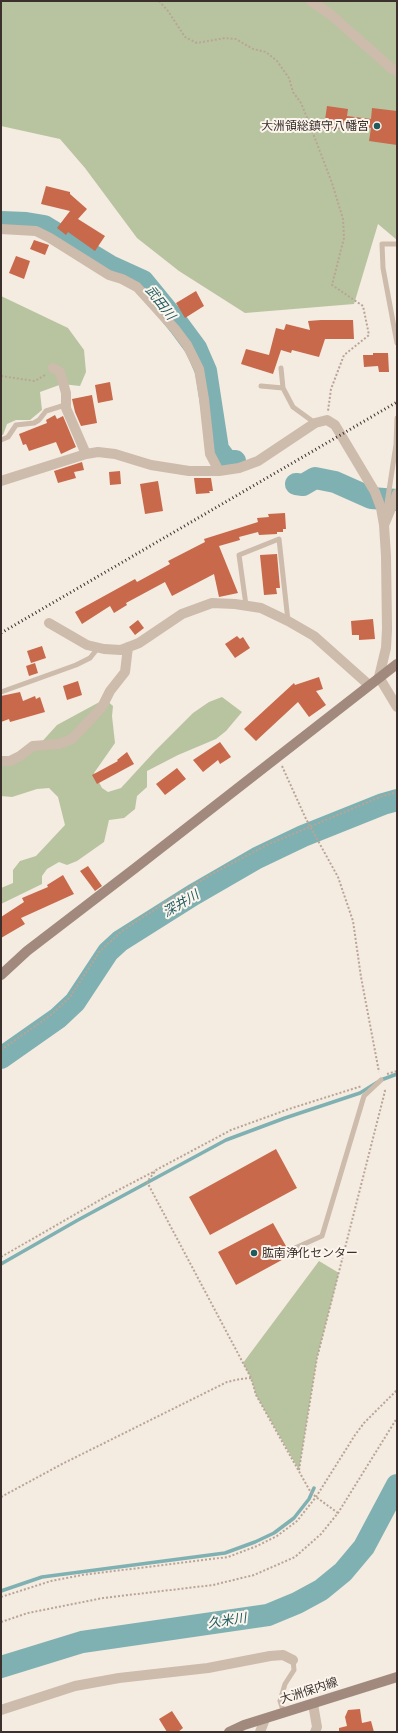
<!DOCTYPE html>
<meta charset="utf-8">
<style>
body{margin:0}
#map{position:relative;width:398px;height:1733px;overflow:hidden;background:#f4ebe1;font-family:"Work Sans",sans-serif}
canvas{display:block}
.frame{position:absolute;inset:0;border:2px solid #3b302b;pointer-events:none}
</style>
<div id="map">
<canvas width="398" height="1733"></canvas>
<div class="frame"></div>
</div>
<script>
const c = document.querySelector('canvas').getContext('2d');
c.lineJoin = 'round';
function fillPath(path, color) {
  c.fillStyle = color;
  c.fill(path, 'evenodd');
}
function shape(rows) {
  const path = new Path2D();
  for (const r of rows) {
    path.moveTo(r[0], r[1]);
    for (let i = 2; i < r.length; i += 2) path.lineTo(r[i], r[i + 1]);
  }
  return path;
}
function trace(path, color, width, dash) {
  c.strokeStyle = color;
  c.lineWidth = width;
  c.lineCap = dash ? 'butt' : 'round';
  c.setLineDash(dash || []);
  c.stroke(path);
}
function write(font, color, halo, rows, align = 'center') {
  c.font = font + ' "Work Sans","Noto Sans JP",sans-serif';
  c.lineWidth = 4;
  c.setLineDash([]);
  c.textBaseline = 'middle';
  c.strokeStyle = halo;
  c.fillStyle = color;
  for (const [text, x, y, turn = 0] of rows) {
    c.save();
    c.translate(x, y);
    c.rotate((+turn || 0) * Math.PI / 180);
    c.textAlign = isNaN(turn) ? turn : align;
    if (halo) c.strokeText(text, 0, 0);
    c.fillText(text, 0, 0);
    c.restore();
  }
}
const green = shape([
 [1,1,397,1,397,240,378,224,354,304,245,313,179,271,137,238,85,168,60,139,1,126],
 [1,296,68,328,84,350,86,372,80,386,62,384,40,392,42,410,30,420,16,420,7,424,3,435,1,435],
 [222,697,242,712,226,731,216,739,178,755,147,771,147,787,137,796,135,809,124,818,109,820,104,842,77,861,67,865,59,862,47,869,42,876,42,884,1,904,1,888,13,883,13,870,20,861,36,856,65,825,58,797,49,788,37,789,12,797,1,796,1,764,38,746,57,725,105,699,113,706,112,716,115,743,94,773,102,788,108,792,121,788,155,751,193,713,209,702],
 [319,1261,339,1273,317,1358,299,1470,256,1395,251,1378,243,1363]
]);
const stream = shape([
 [1,1264,78,1220,226,1140,285,1118,360,1093,381,1080,397,1074],
 [1,1591,42,1577,225,1553,255,1542,274,1533,294,1518,309,1499,314,1488]
]);
const river = shape([
 [1,222,26,223,44,226,110,266,143,281,179,325,196,348,206,371,218,449,227,461,235,461],
 [296,484,303,485,315,478,335,482,371,498,397,500],
 [1,1058,58,1018,75,1002,108,952,120,941,193,895,257,858,303,836,383,804,397,800],
 [1,1667,82,1642,268,1615,297,1603,321,1590,343,1572,364,1547,397,1485]
]);
const building = shape([
 [327,106,348,109,347,116,371,119,372,108,397,111,397,145,369,141,371,128,347,125,346,130,324,127],
 [46,186,70,192,70,194,87,209,78,219,105,236,95,251,68,232,66,235,57,228,70,211,41,204],
 [34,240,49,245,45,255,30,249],
 [16,256,30,261,24,279,9,273],
 [196,291,204,306,185,318,176,303],
 [321,320,353,320,354,339,325,339,319,357,292,350,291,353,281,350,273,374,241,364,246,349,269,355,276,328,284,330,286,324,310,330,308,321],
 [373,353,388,353,389,372,379,372,378,366,364,367,363,355,373,355],
 [110,382,113,400,98,403,95,385],
 [92,395,97,423,81,426,75,412,72,399],
 [55,415,57,419,63,416,76,447,61,454,56,442,29,451,26,444,23,445,19,434,47,423,46,420],
 [82,462,84,470,74,472,76,478,58,483,54,471],
 [120,471,121,484,110,485,109,472],
 [194,478,211,478,213,491,209,491,210,493,196,494],
 [158,481,163,511,145,514,140,484],
 [285,513,286,529,283,529,283,532,277,532,277,534,259,535,258,532,239,537,240,540,219,546,238,593,219,597,214,574,172,596,165,582,126,603,127,605,114,613,110,606,82,624,75,612,135,579,137,582,170,564,168,561,205,542,204,539,258,522,257,518,269,517,268,514],
 [277,554,280,588,276,588,277,594,264,595,260,555],
 [373,619,375,639,359,640,359,635,352,635,351,621],
 [138,620,144,628,135,635,129,627],
 [237,636,240,639,243,637,250,648,235,658,225,644],
 [42,646,46,658,31,663,27,651],
 [35,663,38,673,29,676,26,666],
 [319,677,323,689,316,691,326,705,309,717,298,702,256,741,244,729,294,683,295,685],
 [78,681,82,695,67,700,63,686],
 [20,692,23,701,35,696,36,699,40,697,45,712,10,722,9,719,1,722,1,696],
 [220,742,231,757,220,764,218,760,203,772,193,760],
 [127,752,134,764,97,784,92,775,118,761,117,760],
 [177,768,186,779,165,795,156,784],
 [88,866,102,886,95,891,80,871],
 [63,875,74,894,21,918,25,924,1,938,1,917,24,902,22,898,48,887,47,885],
 [276,1149,297,1188,210,1235,189,1197],
 [273,1223,291,1255,236,1285,218,1252],
 [360,1709,362,1723,371,1721,374,1732,339,1732,339,1728,347,1726,345,1717,348,1710],
 [172,1711,183,1728,178,1732,167,1732,159,1719]
]);
const path = shape([
 [159,1,168,11,185,37,197,43,225,38,236,39,253,49,266,52,277,61,289,78,293,92,301,103,308,120,332,183,343,219,344,238,332,285,363,306,369,335,344,355,331,389,328,411],
 [1,376,35,381,45,375],
 [282,766,306,819,338,877,353,921,361,977,379,1072],
 [1,1050,51,1015,70,997,100,951,122,931,163,904,212,874,267,845,380,797,397,792],
 [387,1074,397,1071],
 [1,1257,105,1197,155,1171],
 [299,1470,317,1358,385,1091,384,1089],
 [1,1497,62,1464,227,1382,240,1379,251,1378],
 [338,1513,316,1497,310,1491,256,1395,251,1378,147,1182,156,1170,231,1130,289,1109,362,1086],
 [1,1597,51,1581,82,1575,228,1557,257,1546,277,1536,297,1521,316,1497,355,1435,364,1423,397,1390],
 [1,1622,28,1613,103,1598,213,1585,254,1575,295,1557,321,1534,338,1513,397,1418]
]);
const lane = shape([
 [397,244,382,244,383,268,397,343],
 [281,368,283,388,293,407,315,423],
 [261,386,283,388],
 [1,440,8,437,16,425,34,423,39,420,46,411,65,405],
 [386,510,396,445,397,418],
 [246,605,239,555,279,539,288,621],
 [1,692,76,665,90,658,98,648],
 [295,1248,322,1236,364,1096,381,1080],
 [284,1713,280,1701,285,1684,294,1670,293,1660]
]);
const street = shape([
 [311,1,330,14,391,68,397,71],
 [1,229,36,231,50,238,109,275,122,279,137,287,175,329,187,345,199,369,204,399,210,454,219,471],
 [53,368,60,372,66,393,66,408,86,454],
 [1,481,86,454,98,452,115,454,151,465,189,471,219,471,239,468,258,461,315,423,327,420,335,425,375,492,381,508,384,525,386,556,387,629,386,648,379,677,397,707],
 [384,525,397,494],
 [49,623,87,645,104,649,121,650,139,643,182,614,212,603,235,604,261,608,288,621,314,636,369,685],
 [1,761,10,761,20,756,33,746,59,744,72,739,102,707,110,691,125,672,128,647],
 [313,1704,317,1727,315,1732],
 [1,1710,75,1686,119,1678,208,1668,270,1656,283,1655,293,1660],
 [260,1732,265,1719]
]);
const secondary = shape([
 [1,975,27,951,134,869,397,664],
 [229,1732,244,1725,397,1677]
]);
const rail = shape([
 [1,633,397,402]
]);
const markers = [
 [377,126,4,"#1f5a5e"],
 [254,1253,4,"#1f5a5e"]
];
const poiNames = [
 ["大洲領総鎮守八幡宮",369,126],
 ["肱南浄化センター",262,1253,"left"]
];
const streetNames = [
 ["大洲保内線",309,1691,-18]
];
const waterNames = [
 ["武田川",160,303,52],
 ["深井川",181,904,-31],
 ["久米川",227,1621,-8]
];
fillPath(green, '#b8c4a0');
trace(stream, '#7fb0b2', 3.5);
trace(river, '#7fb0b2', 22);
fillPath(building, '#c8694b');
trace(path, '#b9a596', 2, [2, 2]);
trace(lane, '#cdbbac', 5);
trace(street, '#cdbbac', 10);
trace(secondary, '#a18a7d', 10);
trace(rail, '#3b302b', 3, [1, 3]);
for (const [x, y, r, color] of markers) {
  const dot = new Path2D();
  dot.arc(x, y, r, 0, 2 * Math.PI);
  c.fillStyle = color;
  c.fill(dot);
  trace(dot, '#fbf5ee', 1.5);
}
write('12px', '#3b302b', '#fbf5ee', poiNames, 'right');
write('12px', '#3b302b', '#fbf5ee', streetNames);
write('italic 13px', '#1f5a5e', '#fbf5ee', waterNames);
</script>
